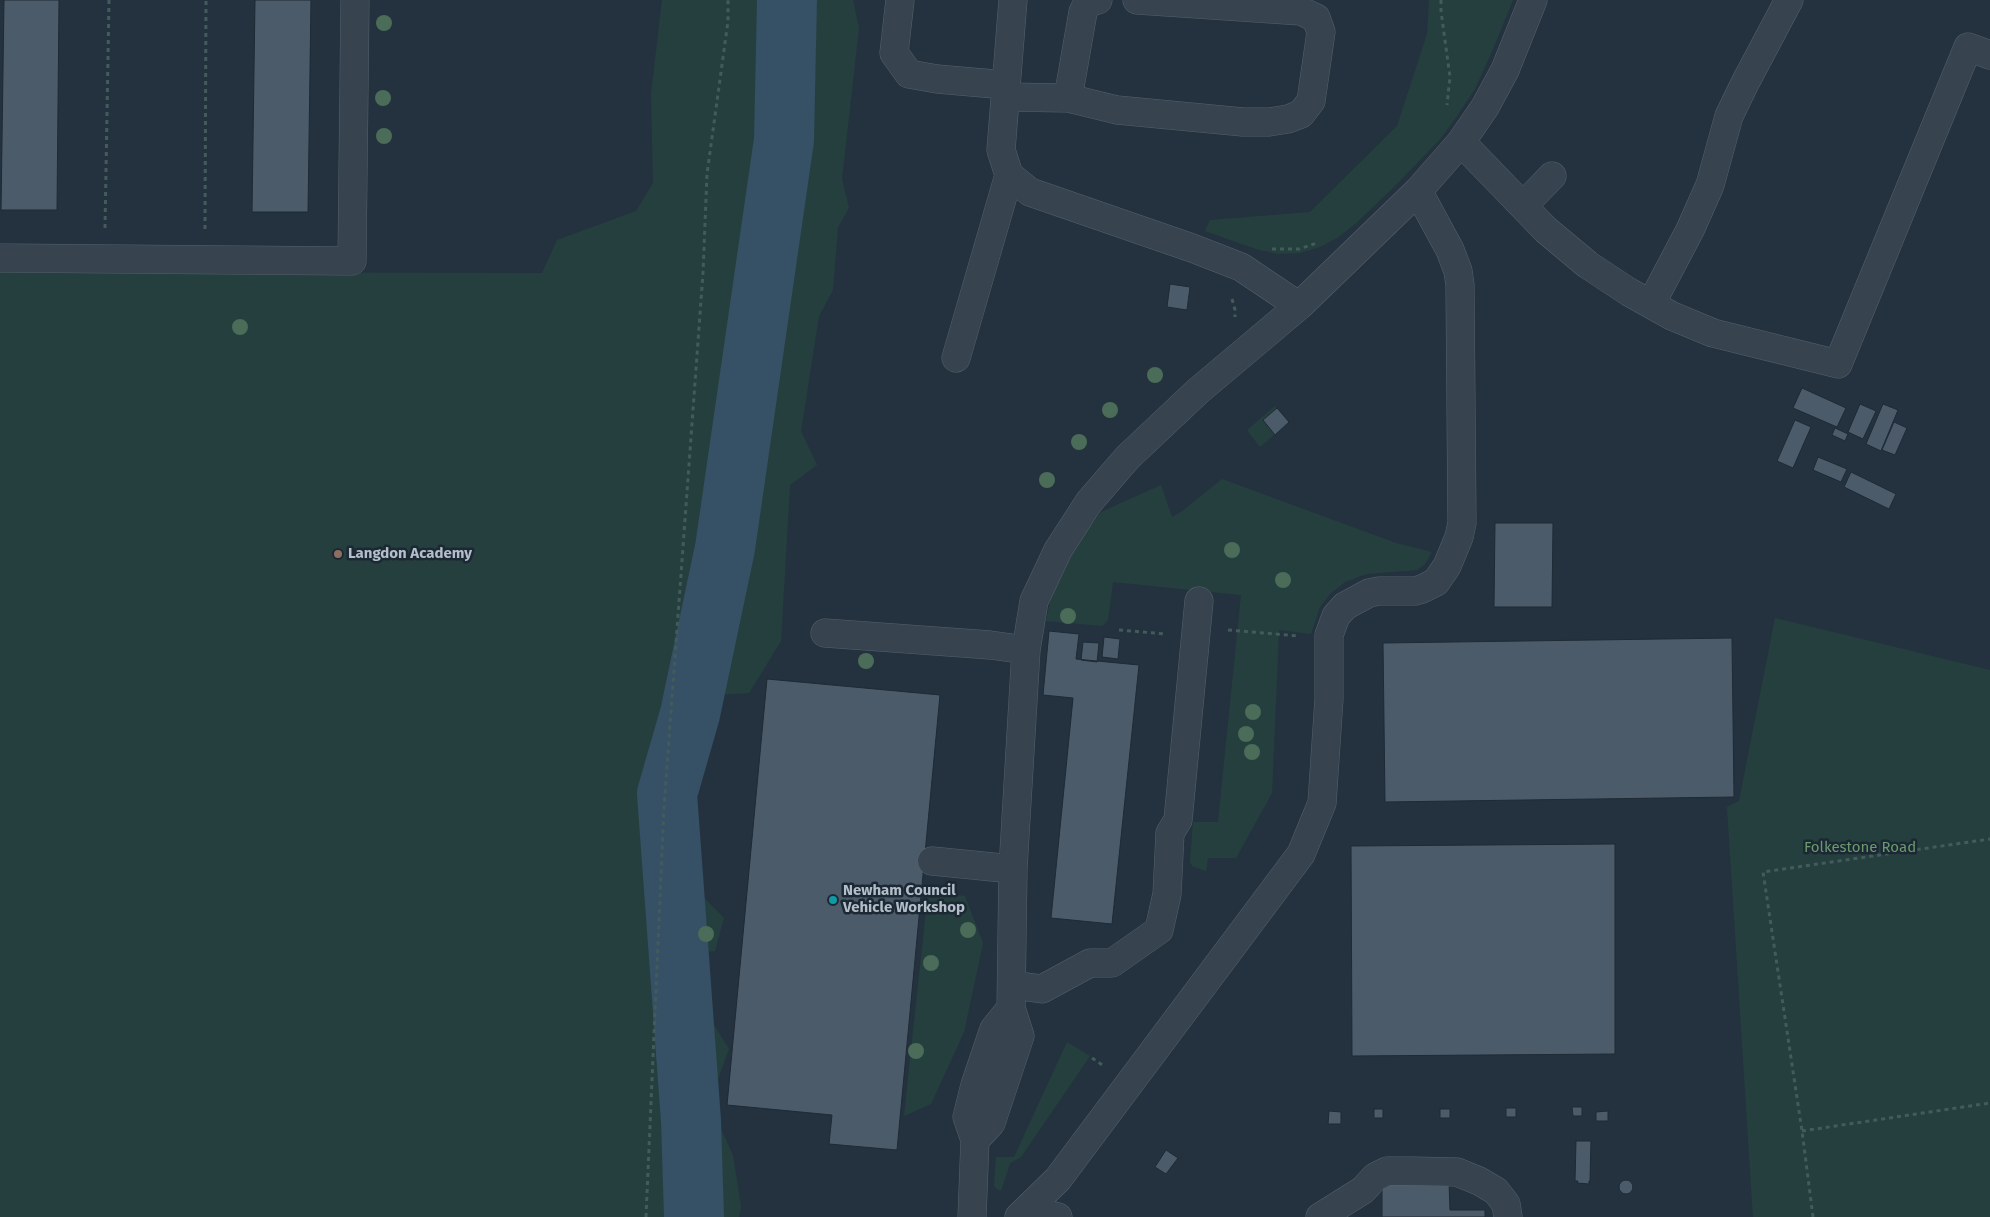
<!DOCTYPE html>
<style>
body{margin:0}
canvas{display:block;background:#23323e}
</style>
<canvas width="1990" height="1217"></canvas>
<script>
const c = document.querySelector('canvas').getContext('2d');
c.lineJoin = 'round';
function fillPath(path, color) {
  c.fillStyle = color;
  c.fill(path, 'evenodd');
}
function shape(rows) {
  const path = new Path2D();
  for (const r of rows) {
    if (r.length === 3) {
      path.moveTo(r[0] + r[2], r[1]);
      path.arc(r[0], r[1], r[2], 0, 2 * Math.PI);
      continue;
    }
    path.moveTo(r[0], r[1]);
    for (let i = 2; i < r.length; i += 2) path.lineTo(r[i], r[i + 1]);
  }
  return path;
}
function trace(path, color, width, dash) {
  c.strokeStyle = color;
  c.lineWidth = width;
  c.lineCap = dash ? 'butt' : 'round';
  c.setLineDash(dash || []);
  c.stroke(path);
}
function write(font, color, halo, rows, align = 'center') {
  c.font = font + ' "Fira Sans",sans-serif';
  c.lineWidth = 5;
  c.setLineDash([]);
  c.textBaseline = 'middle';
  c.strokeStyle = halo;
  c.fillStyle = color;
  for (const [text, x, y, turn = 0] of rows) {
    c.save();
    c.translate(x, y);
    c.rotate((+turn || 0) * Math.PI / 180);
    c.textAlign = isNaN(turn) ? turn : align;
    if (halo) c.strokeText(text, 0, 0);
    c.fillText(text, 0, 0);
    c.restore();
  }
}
const green = shape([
 [662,0,853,0,859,28,842,179,849,208,838,227,833,290,819,316,801,431,817,465,790,485,781,641,749,693,718,695,693,765,689,882,724,918,715,951,694,953,701,1004,729,1049,709,1103,733,1155,741,1207,739,1217,0,1217,0,272,542,273,557,240,636,211,653,183,651,94],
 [1429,0,1513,0,1493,49,1475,89,1457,116,1441,138,1395,186,1355,224,1337,238,1320,247,1300,253,1279,254,1259,250,1205,231,1210,220,1310,212,1397,126,1427,34],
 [1275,406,1289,422,1260,447,1247,430],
 [1222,479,1396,543,1432,552,1425,564,1417,570,1366,574,1345,582,1330,594,1320,607,1311,634,1279,630,1272,793,1236,858,1208,858,1206,871,1192,866,1190,862,1193,822,1218,822,1241,595,1113,582,1108,620,1102,626,1046,621,1051,597,1061,574,1073,551,1101,512,1161,485,1172,517,1181,512],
 [1775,618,1990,670,1990,1217,1753,1217,1727,807,1739,801],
 [928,892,965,896,983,943,964,1032,931,1104,904,1116],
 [1067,1042,1090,1056,1021,1157,1010,1163,1001,1191,997,1189,994,1186,996,1157,1014,1157]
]);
const river = shape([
 [694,1217,691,1121,667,794,690,714,725,548,784,140,787,0]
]);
const building = shape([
 [4,0,59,0,57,210,1,210,4,0],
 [255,0,311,0,308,212,252,212,255,0],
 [1170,284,1190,287,1187,310,1167,307,1170,284],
 [1802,388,1846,408,1837,427,1793,408,1802,388],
 [1860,404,1876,411,1863,439,1848,432,1860,404],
 [1883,404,1898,410,1881,451,1866,444,1883,404],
 [1277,408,1289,422,1275,435,1263,420,1277,408],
 [1795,420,1811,427,1793,468,1777,461,1795,420],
 [1894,422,1907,428,1895,455,1882,450,1894,422],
 [1835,428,1848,434,1845,441,1832,435,1835,428],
 [1818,457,1847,469,1841,482,1813,470,1818,457],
 [1851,472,1896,494,1889,509,1844,487,1851,472],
 [1495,523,1553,523,1552,607,1494,607,1495,523],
 [1049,631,1079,634,1076,659,1139,665,1112,924,1051,918,1073,698,1043,695,1049,631],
 [1104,637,1120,639,1118,659,1102,657,1104,637],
 [1732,638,1734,797,1385,802,1383,643,1732,638],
 [1083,642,1099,643,1097,662,1081,660,1083,642],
 [767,679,940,695,897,1150,829,1144,832,1115,727,1105,767,679],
 [1615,844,1615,1054,1352,1056,1351,846,1615,844],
 [1572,1107,1582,1107,1582,1116,1573,1116,1572,1107],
 [1506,1108,1516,1108,1516,1117,1506,1117,1506,1108],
 [1374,1109,1383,1109,1383,1118,1374,1118,1374,1109],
 [1440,1109,1450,1109,1450,1118,1440,1118,1440,1109],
 [1329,1111,1341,1112,1341,1124,1328,1124,1329,1111],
 [1608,1111,1608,1121,1596,1121,1596,1112,1608,1111],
 [1576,1141,1591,1141,1590,1181,1589,1181,1589,1184,1577,1183,1578,1181,1575,1181,1576,1141],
 [1166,1150,1178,1158,1166,1174,1155,1167,1166,1150],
 [1626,1187,7],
 [1449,1182,1450,1210,1485,1210,1485,1217,1382,1217,1382,1183,1449,1182]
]);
const path = shape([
 [1441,0,1441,11,1450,77,1447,105],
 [105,228,109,0],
 [205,229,206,0],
 [1272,249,1299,249,1317,243],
 [1232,299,1235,310,1235,317],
 [1119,630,1166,634],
 [1228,630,1299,636],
 [1092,1058,1104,1066],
 [1802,1131,1990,1103],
 [646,1217,664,807,703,273,707,174,728,21,728,0],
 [1813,1217,1802,1131,1763,872,1990,839]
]);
const minor = shape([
 [900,0,894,53,909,74,937,79,1006,85],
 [1013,0,1001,150,1009,175,1030,192,1192,248,1241,267,1299,306],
 [1005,97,1068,98,1117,110,1243,122,1269,122,1288,119,1301,114,1311,101,1321,32,1316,18,1301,11,1137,0],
 [1068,98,1083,12,1088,2,1098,0],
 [1461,142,1546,230,1588,265,1629,292,1672,316,1713,333,1838,364,1968,47,1990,55],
 [1523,206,1552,176],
 [0,258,352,261,355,0],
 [1651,304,1690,230,1710,185,1729,116,1745,83,1789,0],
 [956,358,1009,175],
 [825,633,990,645,1026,650],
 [932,861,1013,869],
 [1013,985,1042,989,1090,963,1112,963,1159,930,1167,894,1170,833,1178,820,1199,601],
 [975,1140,991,1123,1020,1036,1011,1008,1013,869,1026,650,1034,601,1058,550,1089,502,1128,457,1198,391,1299,306,1418,191,1461,142,1485,107,1505,70,1533,0],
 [1027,1209,1058,1217],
 [972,1217,975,1140,967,1117,975,1085,994,1029,1011,1008],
 [1019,1217,1058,1179,1301,854,1322,803,1329,699,1329,635,1336,616,1345,606,1369,593,1379,591,1415,591,1422,589,1436,582,1447,566,1459,537,1462,523,1460,285,1458,271,1450,250,1418,191],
 [1320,1217,1363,1190,1375,1177,1387,1171,1412,1171,1457,1172,1479,1181,1496,1191,1506,1204,1508,1217]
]);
const trees = [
 [384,23],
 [383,98],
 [384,136],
 [240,327],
 [1155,375],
 [1110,410],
 [1079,442],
 [1047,480],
 [1232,550],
 [1283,580],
 [1068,616],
 [866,661],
 [1253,712],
 [1246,734],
 [1252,752],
 [968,930],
 [706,934],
 [931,963],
 [916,1051]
];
const markers = [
 [338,554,5,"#8d6e63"],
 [833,900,5,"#0f9aa8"]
];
const poiNames = [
 ["Langdon Academy",348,554],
 ["Newham Council",843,891],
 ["Vehicle Workshop",843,908]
];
const parkNames = [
 ["Folkestone Road",1860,848]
];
fillPath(green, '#253f3e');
trace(river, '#365065', 60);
fillPath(building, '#4c5b69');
trace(building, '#1e2a35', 1);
trace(minor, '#55616c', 29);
trace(path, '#435b5a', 3, [4, 4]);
trace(minor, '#37434e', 28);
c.fillStyle = '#4a6c58';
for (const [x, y] of trees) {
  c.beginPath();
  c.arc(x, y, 8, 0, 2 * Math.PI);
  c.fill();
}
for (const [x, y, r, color] of markers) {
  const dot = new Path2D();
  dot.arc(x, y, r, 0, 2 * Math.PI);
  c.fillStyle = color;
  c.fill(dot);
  trace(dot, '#1c2833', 2);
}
write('bold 15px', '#b2bec9', '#1c2833', poiNames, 'left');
write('15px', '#699b6e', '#1c2833', parkNames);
</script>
